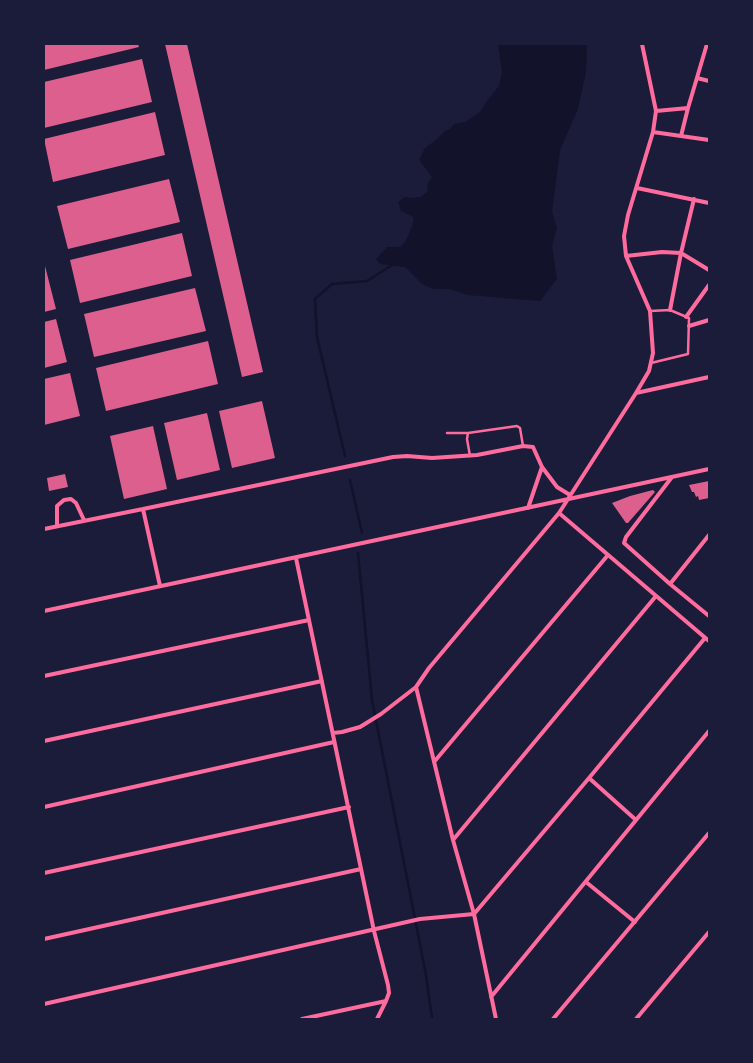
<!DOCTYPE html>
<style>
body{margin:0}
#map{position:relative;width:753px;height:1063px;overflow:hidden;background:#1b1b3a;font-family:Figtree,sans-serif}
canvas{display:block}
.frame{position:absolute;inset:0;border:45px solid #1b1b3a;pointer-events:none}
</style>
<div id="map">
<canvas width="753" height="1063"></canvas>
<div class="frame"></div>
</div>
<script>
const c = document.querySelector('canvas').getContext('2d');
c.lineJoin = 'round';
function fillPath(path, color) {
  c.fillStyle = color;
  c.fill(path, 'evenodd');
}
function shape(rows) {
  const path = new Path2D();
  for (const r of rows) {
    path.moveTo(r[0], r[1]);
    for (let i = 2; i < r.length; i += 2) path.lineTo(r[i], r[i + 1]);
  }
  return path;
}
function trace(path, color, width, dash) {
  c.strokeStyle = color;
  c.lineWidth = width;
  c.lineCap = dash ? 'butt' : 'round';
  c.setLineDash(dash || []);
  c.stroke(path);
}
const water = shape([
 [498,44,587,44,586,72,578,109,560,150,552,212,557,228,552,246,557,279,540,301,468,295,449,289,434,289,422,284,405,267,380,264,376,259,387,247,401,247,405,242,409,234,413,223,413,217,401,211,398,202,405,197,413,198,421,197,428,191,427,185,432,177,419,160,425,148,436,140,445,131,450,129,454,124,465,122,480,112,487,101,499,86,502,72]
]);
const stream = shape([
 [345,456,317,337,315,299,332,284,367,281,392,265],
 [350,480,362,533],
 [358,553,372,700,426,975,432,1019]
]);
const building = shape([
 [44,44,138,44,139,47,44,70],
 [165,44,187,44,263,372,242,377],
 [142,59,152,102,44,128,44,82],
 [155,112,165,155,53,182,44,139],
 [169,179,180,222,68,249,57,206],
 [182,233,192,276,80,303,70,260],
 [44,266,45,266,56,309,44,312],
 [195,288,206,331,94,357,84,314],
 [56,319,67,362,44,368,44,322],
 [208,341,218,384,106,411,96,368],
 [70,373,80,416,44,425,44,379],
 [262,401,275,458,232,468,219,411],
 [207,413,220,470,177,480,164,423],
 [153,426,167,489,124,499,110,436],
 [65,474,68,487,49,491,47,478],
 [709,481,709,498,699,500,698,496,696,497,694,492,692,492,689,485],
 [653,490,655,492,628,523,626,523,612,503,630,496]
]);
const service = shape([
 [650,311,670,310,689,318,688,354,651,363],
 [447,433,468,433,517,426,520,428,523,446],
 [468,433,467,439,470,456]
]);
const minor = shape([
 [697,78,709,81],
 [656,111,688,108],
 [653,132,709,140],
 [681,136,688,108,707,44],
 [637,188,709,203],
 [626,256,662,252,681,253,709,270],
 [670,310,681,253,694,199],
 [686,317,709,285],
 [689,326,709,320],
 [636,393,709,377],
 [672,477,626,537,624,543,670,584,709,616],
 [528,508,542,467],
 [143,509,393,457,407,456,432,458,477,455,523,446,533,447,542,467,557,487,570,495],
 [559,513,709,641],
 [57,526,57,506,64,500,71,499,76,503,84,520],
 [44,529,143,509,160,586],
 [296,558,374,931,388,985,389,993,386,1001,377,1019],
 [670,584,709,535],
 [44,611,709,469],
 [44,676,309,620],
 [333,733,342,732,360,727,381,714,416,687],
 [44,741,322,681],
 [434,762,608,555],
 [589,778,636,820],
 [44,807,334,742],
 [453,840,656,596],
 [44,873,349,807],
 [586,882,635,922],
 [44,939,361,869],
 [491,997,709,731],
 [44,1004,420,919,474,914,589,778,705,638],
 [302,1019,386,1001],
 [496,1019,474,914,453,840,416,687,429,668,559,513,636,393,649,371,653,353,650,311,626,256,624,236,628,215,653,132,656,111,642,44],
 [553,1019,709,833],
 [636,1019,709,932]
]);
fillPath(water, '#12122b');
trace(stream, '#12122b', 2.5);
fillPath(building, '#dd5f8e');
trace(service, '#ff6b9d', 2.5);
trace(minor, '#ff6b9d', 4);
</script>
